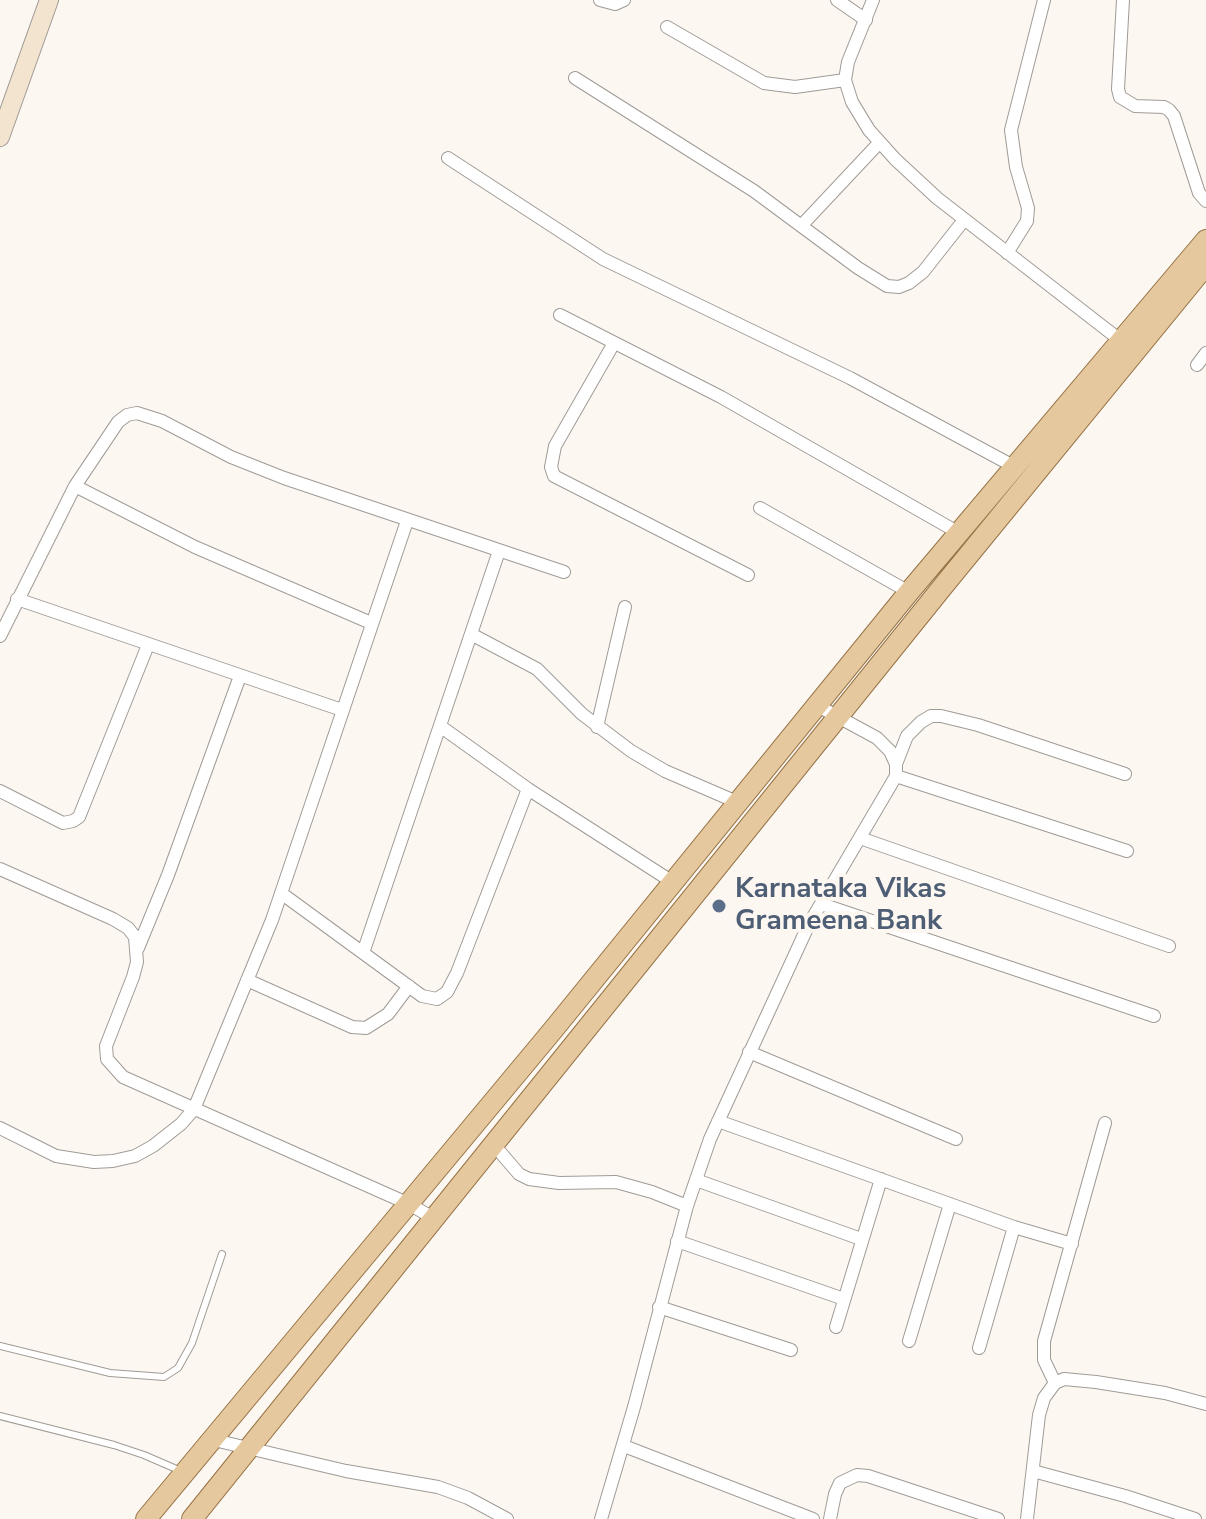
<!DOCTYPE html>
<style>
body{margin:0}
canvas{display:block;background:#fdf7f2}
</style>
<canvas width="1206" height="1519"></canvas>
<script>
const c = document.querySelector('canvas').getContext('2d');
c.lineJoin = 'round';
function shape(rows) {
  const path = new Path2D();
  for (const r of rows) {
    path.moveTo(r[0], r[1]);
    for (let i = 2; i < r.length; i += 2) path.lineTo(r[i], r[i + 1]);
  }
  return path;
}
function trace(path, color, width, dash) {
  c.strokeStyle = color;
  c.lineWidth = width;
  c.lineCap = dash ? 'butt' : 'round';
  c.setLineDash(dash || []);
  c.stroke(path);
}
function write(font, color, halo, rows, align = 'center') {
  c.font = font + ' "Nunito Sans",sans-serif';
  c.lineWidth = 8;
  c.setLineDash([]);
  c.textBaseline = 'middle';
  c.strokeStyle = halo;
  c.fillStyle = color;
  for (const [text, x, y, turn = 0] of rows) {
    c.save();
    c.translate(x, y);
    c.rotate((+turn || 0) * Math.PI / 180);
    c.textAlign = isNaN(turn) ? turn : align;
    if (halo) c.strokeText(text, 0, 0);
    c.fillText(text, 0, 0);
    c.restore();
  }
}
const lane = shape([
 [0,1346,110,1373,164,1377,178,1368,192,1343,222,1254],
 [0,1416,114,1445,144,1455,181,1471]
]);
const street = shape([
 [600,0,615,4,624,0],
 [837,0,866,20],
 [873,0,848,62,845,80,852,102,869,130,895,159,937,198,1120,340],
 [1123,0,1118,89,1120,97,1135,106,1164,107,1169,110,1174,116,1199,193,1206,201],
 [667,27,764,83,795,87,845,80],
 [575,78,754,191,858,268,887,286,899,287,909,283,923,272,964,220],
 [448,158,603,259,850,378,1015,467],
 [801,226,879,143],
 [1007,253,1027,221,1028,208,1016,167,1011,130,1044,0],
 [560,315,721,397,959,533],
 [614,343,555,446,551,467,554,476,748,575],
 [1197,365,1206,353],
 [75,486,195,547,371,623],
 [760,508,909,592],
 [17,599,342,710],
 [471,634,537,669,582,714,631,751,665,771,739,803],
 [0,636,75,486,118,422,127,415,137,413,162,421,231,457,284,478,564,572],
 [440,726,528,789,671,881],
 [597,727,625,607],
 [896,764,907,736,921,722,931,716,941,716,978,725,1125,774],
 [896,776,1127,851],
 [0,791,63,823,73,821,79,817,148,645],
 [860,838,1169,946],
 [0,869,113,919,128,928,135,937,137,962,133,977,106,1046,107,1059,123,1077,409,1204,435,1219],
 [281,893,422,996,437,999,447,992,457,973,528,789],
 [821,904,1154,1016],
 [138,948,168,875,240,676],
 [363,953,499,551],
 [247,980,352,1027,366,1028,388,1014,409,986],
 [749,1052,956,1139],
 [718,1121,1014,1227,1072,1244],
 [0,1128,56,1156,94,1162,113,1161,135,1156,153,1146,181,1124,194,1109,272,920,407,521],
 [494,1145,519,1174,529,1179,559,1183,616,1182,652,1192,687,1206],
 [696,1180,861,1239],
 [677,1241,844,1299],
 [659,1307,791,1350],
 [836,1327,881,1179],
 [909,1341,950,1204],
 [979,1348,1014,1227],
 [1055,1383,1044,1360,1044,1341,1105,1123],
 [214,1440,346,1471,438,1487,468,1498,507,1519],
 [624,1446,813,1519],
 [1033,1471,1125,1496,1195,1519],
 [601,1519,634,1407,687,1206,710,1139,809,924,896,776,896,764,890,751,877,738,818,706],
 [830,1519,835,1494,840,1483,857,1475,868,1476,998,1519],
 [1027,1519,1039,1415,1044,1398,1055,1383,1064,1379,1096,1382,1165,1393,1206,1404]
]);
const secondary = shape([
 [0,137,49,0]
]);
const primary = shape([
 [146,1519,553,1030,909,592,1206,240],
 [192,1519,944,585,1206,265]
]);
const markers = [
 [719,906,8,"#5c6f8a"]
];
const serviceNames = [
 ["Karnataka Vikas",735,890],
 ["Grameena Bank",735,922]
];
trace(lane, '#a09b96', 8);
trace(street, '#a09b96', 14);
trace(secondary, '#a09b96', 20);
trace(primary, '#957446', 22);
trace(lane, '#fff', 6);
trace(street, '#fff', 12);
trace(secondary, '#f3e4cf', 18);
trace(primary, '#e6c89e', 20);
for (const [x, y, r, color] of markers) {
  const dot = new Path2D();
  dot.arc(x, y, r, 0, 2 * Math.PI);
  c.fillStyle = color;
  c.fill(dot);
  trace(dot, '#fdf7f2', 3);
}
write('bold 28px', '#4e5e75', '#fdf7f2', serviceNames, 'left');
</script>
